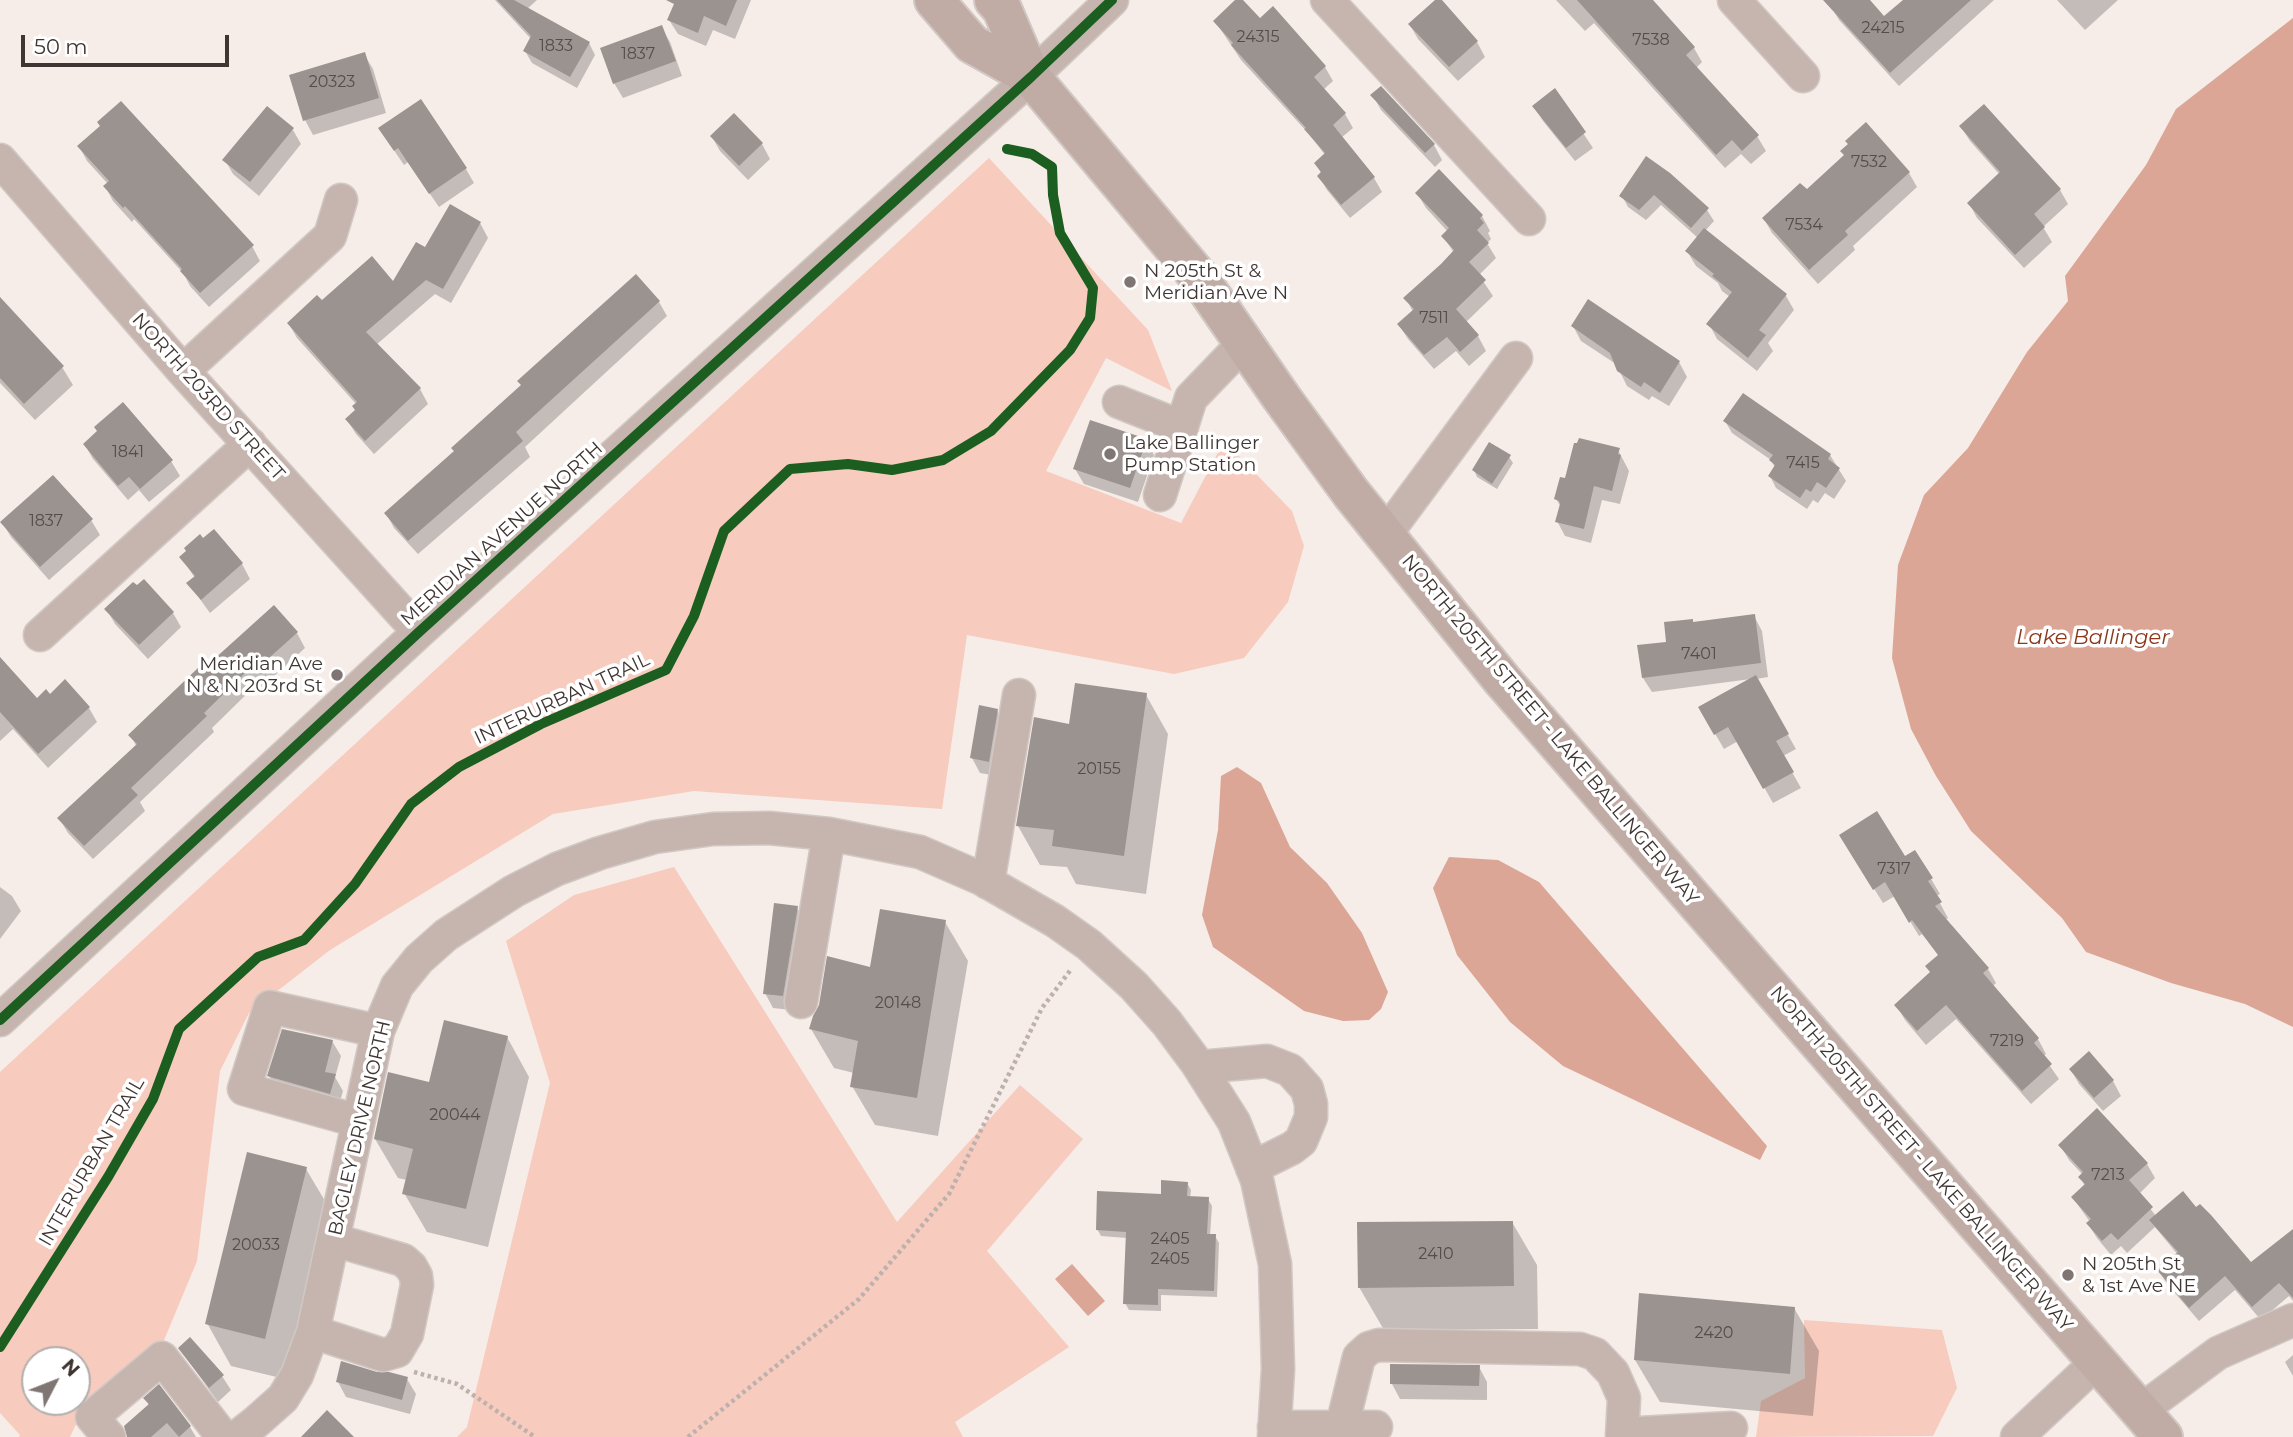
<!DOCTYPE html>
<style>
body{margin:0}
#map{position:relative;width:2293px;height:1437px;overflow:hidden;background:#f6ece8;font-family:Montserrat,sans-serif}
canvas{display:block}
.north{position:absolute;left:21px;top:1346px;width:70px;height:70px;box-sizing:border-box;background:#fff;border:2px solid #b2aead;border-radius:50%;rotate:48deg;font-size:19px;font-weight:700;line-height:28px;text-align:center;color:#3f3532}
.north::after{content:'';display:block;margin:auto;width:24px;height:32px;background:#7f7572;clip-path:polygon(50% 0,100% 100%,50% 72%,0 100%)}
.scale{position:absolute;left:21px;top:35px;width:208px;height:32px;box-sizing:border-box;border:4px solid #3f3532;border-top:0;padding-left:9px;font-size:21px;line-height:24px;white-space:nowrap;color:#3f3532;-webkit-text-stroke:5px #fff;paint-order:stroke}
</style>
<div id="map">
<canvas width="2293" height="1437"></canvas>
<div class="north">N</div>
<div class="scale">50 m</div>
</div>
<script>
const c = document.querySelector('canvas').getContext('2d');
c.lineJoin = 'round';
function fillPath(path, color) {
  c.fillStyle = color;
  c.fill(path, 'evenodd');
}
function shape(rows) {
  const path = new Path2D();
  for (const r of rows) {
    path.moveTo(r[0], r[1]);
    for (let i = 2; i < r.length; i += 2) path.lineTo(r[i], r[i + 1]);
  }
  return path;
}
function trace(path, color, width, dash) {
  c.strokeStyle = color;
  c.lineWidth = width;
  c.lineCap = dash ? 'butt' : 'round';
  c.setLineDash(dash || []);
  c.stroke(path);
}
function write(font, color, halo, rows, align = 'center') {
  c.font = font + ' Montserrat,sans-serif';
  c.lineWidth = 7;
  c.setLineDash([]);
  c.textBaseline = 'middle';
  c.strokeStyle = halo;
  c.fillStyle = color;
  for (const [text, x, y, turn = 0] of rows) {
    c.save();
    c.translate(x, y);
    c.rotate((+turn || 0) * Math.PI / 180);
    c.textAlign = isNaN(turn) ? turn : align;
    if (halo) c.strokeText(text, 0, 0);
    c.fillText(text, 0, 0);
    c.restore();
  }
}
const green = shape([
 [989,158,1148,330,1172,391,1106,358,1046,471,1181,523,1224,441,1292,511,1304,546,1288,602,1244,658,1174,674,967,635,942,809,694,791,553,814,330,950,249,1013,220,1071,197,1261,157,1357,75,1426,70,1437,19,1437,20,1435,0,1413,0,1072],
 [35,1360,77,1360,77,1402,35,1402],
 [674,867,897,1222,1020,1085,1083,1139,987,1251,1069,1347,955,1422,963,1437,457,1437,467,1427,550,1083,506,941,574,895],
 [1804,1320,1942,1330,1957,1388,1933,1436,1756,1437,1761,1401,1805,1378]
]);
const water = shape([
 [2293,18,2293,1027,2245,1004,2171,983,2086,952,2062,918,1971,831,1936,776,1911,729,1892,658,1898,565,1924,495,1968,448,2027,352,2068,301,2065,276,2146,165,2176,109],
 [1237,767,1261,783,1290,847,1327,883,1362,933,1388,992,1381,1009,1369,1020,1343,1021,1304,1011,1213,947,1202,915,1218,830,1221,776],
 [1449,857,1498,860,1539,882,1767,1146,1760,1160,1563,1066,1510,1022,1457,955,1433,888],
 [1072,1264,1105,1301,1088,1316,1055,1279]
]);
const shadow = shape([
 [495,0,537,0,527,9,589,43,595,55,577,88,532,63,525,51,531,39],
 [678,0,751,0,735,39,713,30,706,46,678,34,669,20],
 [1238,0,1241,0,1260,21,1273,9,1325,67,1333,81,1323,90,1345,114,1353,128,1341,138,1374,178,1382,192,1350,218,1327,190,1319,176,1321,173,1316,163,1325,155,1309,134,1241,60,1215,21],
 [1438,0,1477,42,1485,57,1458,81,1418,39,1410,25],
 [1556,0,1651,0,1694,48,1702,62,1696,68,1757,136,1766,151,1751,164,1741,154,1725,168,1594,23,1585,31],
 [1836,0,1867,0,1884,19,1905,0,1994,0,1899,86,1839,20,1830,5],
 [2057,0,2118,0,2085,30],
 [661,27,670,42,682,76,623,98,614,83],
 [364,54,373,69,386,113,313,135,305,120],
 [1381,88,1434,145,1442,160,1435,167,1381,110,1373,96],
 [1555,91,1593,148,1575,161,1543,121,1534,107],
 [734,115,762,144,770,159,748,180,720,151,712,137],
 [1961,127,2060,190,2068,204,2043,227,2052,242,2024,268,1977,218,1969,203,2000,175,1970,141],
 [293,130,301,144,259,196,233,174,225,160],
 [389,143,466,169,474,183,439,207,408,162,404,165],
 [79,146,252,246,260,261,209,307,190,286,184,274,134,219,132,222,113,201,105,186,108,184,87,161],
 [1647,158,1707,210,1714,221,1705,231,1786,296,1794,310,1768,343,1773,351,1757,371,1717,339,1709,324,1730,297,1722,291,1718,283,1696,266,1687,251,1698,238,1661,205,1646,220,1628,207,1622,196],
 [1439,172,1482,216,1490,231,1488,233,1491,239,1487,243,1496,258,1479,275,1493,296,1465,323,1478,336,1486,351,1469,366,1456,351,1434,369,1408,339,1399,325,1413,312,1406,298,1454,253,1443,236,1448,232,1426,208,1417,193],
 [1909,173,1917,187,1853,246,1855,250,1818,284,1772,233,1764,219,1807,192],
 [480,223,488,238,451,303,435,294,376,345,420,389,428,404,374,454,356,434,347,420,356,411,356,404,297,338,289,324,321,303,393,284,426,249],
 [0,300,62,367,73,385,35,420,0,383],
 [659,302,667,316,525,447,530,457,418,554,394,528,386,513],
 [1573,326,1679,362,1687,377,1669,406,1652,396,1649,400,1627,386,1616,364,1581,341],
 [123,405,171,461,180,476,149,502,139,490,128,500,93,459,85,445],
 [1725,421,1830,455,1846,481,1834,499,1825,493,1818,503,1813,500,1807,509,1776,488,1770,476,1775,468,1771,460,1732,433],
 [1145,440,1154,455,1138,502,1084,484,1075,469],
 [1618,450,1629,471,1620,504,1602,500,1591,543,1565,536,1557,521,1561,507,1556,499,1566,480],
 [1509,457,1513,463,1497,489,1477,477,1474,470],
 [91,520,100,535,49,580,11,537,2,522],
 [181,557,242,564,250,579,210,613,189,584,195,578],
 [107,610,173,613,181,627,148,659,115,624],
 [1754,616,1762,631,1768,677,1756,679,1796,749,1783,756,1801,788,1773,803,1738,741,1724,749,1700,708,1751,679,1652,692,1643,678,1668,643,1693,624],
 [297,633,305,648,261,688,257,684,212,728,214,732,140,802,145,811,93,859,68,833,59,818,137,747,130,735,202,672],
 [0,669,37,701,50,696,89,708,97,722,48,768,13,729,0,741],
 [1146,695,1168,734,1146,894,1076,884,1067,867,1040,865,1018,826,1070,726],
 [997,711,1005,725,997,776,980,773,972,758],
 [1850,850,1904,858,1915,852,1940,894,1936,896,1948,918,1945,920,1988,969,1996,983,1992,987,2038,1039,2046,1054,2043,1056,2059,1079,2031,1104,1956,1019,1926,1045,1905,1020,1896,1005,1931,973,1939,956,1922,934,1919,936,1895,896,1883,903],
 [0,887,12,896,21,911,0,939],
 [797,908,805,922,791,1010,773,1008,765,993],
 [945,922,968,961,938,1136,875,1125,852,1086,854,1073,834,1068,811,1029,872,969],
 [507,1037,529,1077,488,1247,427,1232,404,1193,407,1180,398,1178,375,1139,430,1084],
 [332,1041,341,1056,335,1077,343,1091,338,1108,278,1091,269,1076],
 [2071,1070,2113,1081,2121,1096,2103,1111,2079,1084],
 [2060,1145,2147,1164,2155,1178,2139,1194,2156,1216,2251,1264,2293,1240,2293,1301,2289,1296,2261,1320,2235,1290,2199,1321,2168,1285,2159,1271,2178,1255,2155,1227,2127,1253,2121,1246,2111,1255,2097,1238,2088,1224,2090,1222,2073,1198,2085,1186,2080,1177,2083,1175,2069,1160],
 [306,1169,331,1211,289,1380,231,1366,207,1323],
 [1187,1183,1191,1190,1190,1198,1208,1199,1212,1206,1210,1236,1215,1236,1219,1243,1217,1297,1161,1295,1161,1311,1129,1310,1125,1303,1127,1238,1101,1236,1097,1229],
 [1512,1222,1537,1265,1538,1329,1384,1330,1359,1287],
 [1794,1308,1819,1351,1813,1416,1660,1402,1635,1360],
 [180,1349,222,1376,231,1390,218,1402],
 [2293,1355,2293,1376,2285,1362],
 [1479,1367,1487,1382,1487,1400,1400,1399,1392,1384],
 [377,1374,407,1379,416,1394,410,1414,346,1397,338,1382],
 [145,1398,190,1427,196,1437,129,1437,149,1406]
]);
const building = shape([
 [497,0,514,0,590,42,570,77,523,51,531,36],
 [666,0,737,0,726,26,704,16,698,33,667,20,674,4],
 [1235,0,1243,0,1260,18,1273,6,1326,66,1314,77,1346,113,1333,125,1375,177,1341,205,1317,176,1321,172,1314,163,1325,153,1304,129,1306,128,1231,45,1233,43,1213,21],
 [1435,0,1442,0,1478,41,1449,67,1408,24],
 [1577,0,1653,0,1695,47,1686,55,1759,135,1742,151,1732,140,1716,155],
 [1823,0,1870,0,1884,16,1903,0,1971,0,1890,73],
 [662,25,676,61,613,84,600,48],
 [365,52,379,98,303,121,289,75],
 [1381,86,1435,144,1425,153,1370,95],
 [1555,88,1586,132,1566,148,1532,106],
 [421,99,467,168,429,194,398,148,394,151,378,128],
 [121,101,254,245,200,293,180,271,182,269,125,206,123,208,103,186,109,181,77,146,100,126,97,122],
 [1984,104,2061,189,2034,214,2045,227,2015,255,1967,203,2000,172,1959,126],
 [267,106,294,128,250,182,222,160],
 [734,113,763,143,739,166,710,136],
 [1866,122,1910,172,1845,231,1848,235,1809,270,1762,218,1800,183,1807,189,1844,155,1840,151,1848,144,1845,141],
 [1646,156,1670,173,1709,208,1691,228,1654,195,1639,210,1619,196],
 [1439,169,1483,215,1480,218,1484,223,1477,230,1489,243,1469,262,1486,280,1456,309,1479,335,1460,352,1447,337,1424,355,1397,324,1414,309,1403,298,1441,264,1454,250,1441,236,1449,228,1415,193],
 [450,204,481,222,443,289,426,280,366,332,421,388,365,441,345,419,355,410,352,406,357,402,287,323,317,295,322,300,372,256,393,281,416,242,425,247],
 [1704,228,1787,294,1759,330,1766,335,1748,358,1706,324,1732,292,1712,276,1714,274,1685,251],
 [636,274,660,301,516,432,523,441,408,541,384,513,454,451,451,448,521,385,517,381],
 [0,297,64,366,24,404,0,378],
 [1588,299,1680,361,1660,393,1644,382,1641,387,1617,371,1610,353,1571,326],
 [1743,393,1831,454,1828,459,1840,468,1826,488,1817,482,1811,492,1806,489,1800,498,1768,476,1775,465,1769,460,1773,455,1723,421],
 [123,402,173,460,140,489,129,477,118,486,83,444,97,431,94,427],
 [1090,420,1147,439,1130,488,1073,469],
 [1579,438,1620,448,1618,454,1621,455,1612,491,1594,486,1584,529,1555,522,1560,504,1559,501,1554,499,1560,477,1565,478,1574,443,1577,443],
 [1489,442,1511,455,1492,484,1472,470],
 [53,475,93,519,40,567,0,522],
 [214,529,243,563,201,600,186,583,195,576,179,557,186,551,184,548,200,534,203,538],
 [144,579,174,612,139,645,104,609,133,582,137,585],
 [274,605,298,632,251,674,248,670,204,713,207,716,131,788,138,795,84,846,57,818,137,744,128,735,199,667,202,670],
 [1755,614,1761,663,1642,678,1637,645,1666,642,1664,622,1693,619,1693,622],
 [0,657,37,698,46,689,50,694,65,679,90,707,38,754,0,712],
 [1756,675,1789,734,1776,741,1794,772,1763,789,1728,727,1714,735,1698,707],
 [1075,683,1147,693,1124,856,1052,846,1054,830,1016,826,1034,717,1069,724],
 [979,705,998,709,989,762,970,758],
 [1877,811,1905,856,1915,850,1933,878,1928,881,1942,902,1935,906,1989,968,1983,973,2039,1038,2034,1043,2052,1064,2022,1091,1946,1005,1917,1031,1894,1005,1930,972,1925,966,1938,955,1912,920,1909,923,1885,882,1873,890,1839,835],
 [774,903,798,906,783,996,763,994],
 [880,909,946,920,917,1098,850,1087,858,1041,809,1029,813,1016,819,1005,827,956,870,967],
 [444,1020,508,1036,466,1209,402,1194,413,1149,374,1139,388,1072,429,1082],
 [282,1029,333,1040,325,1072,336,1074,330,1094,267,1076],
 [2089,1051,2114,1080,2094,1098,2069,1069],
 [2097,1108,2148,1163,2129,1180,2153,1207,2118,1240,2111,1233,2102,1241,2086,1223,2091,1219,2071,1197,2085,1184,2078,1177,2083,1172,2058,1145],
 [247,1152,307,1167,265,1339,205,1324],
 [1161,1180,1188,1182,1187,1196,1209,1197,1207,1234,1216,1234,1214,1291,1158,1289,1158,1305,1123,1304,1126,1232,1096,1230,1097,1191,1161,1194],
 [2183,1191,2196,1207,2200,1204,2211,1215,2251,1262,2293,1229,2293,1298,2279,1283,2252,1307,2225,1276,2189,1308,2157,1270,2178,1252,2149,1220],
 [1513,1221,1514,1286,1358,1288,1357,1222],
 [1639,1293,1795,1307,1790,1374,1634,1360],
 [190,1337,224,1375,209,1388,178,1348],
 [341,1361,377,1372,389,1372,408,1377,402,1400,336,1382],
 [1390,1364,1480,1365,1479,1386,1390,1384],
 [159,1384,191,1426,179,1437,167,1423,151,1437,127,1437,124,1426,149,1404,143,1398],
 [327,1410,354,1437,301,1437]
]);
const path = shape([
 [1007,149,1032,154,1052,167],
 [414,1372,457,1384,535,1437],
 [688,1437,859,1299,949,1194,1042,1008,1072,968]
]);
const minor = shape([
 [1327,0,1529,219],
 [1734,0,1803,76],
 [0,160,183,371,419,632],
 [183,371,330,236,341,200],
 [1119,402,1182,427],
 [1160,495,1191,398,1244,343],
 [1385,535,1516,358],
 [40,635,250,444],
 [988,883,1019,695],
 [801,1002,829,834],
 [0,1020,419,632,1031,77,1112,0],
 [1200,1067,1267,1061,1290,1070,1307,1089,1311,1104,1311,1117,1301,1141,1292,1148,1252,1168],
 [358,1121,244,1089,270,1007,378,1031],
 [313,1332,383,1355,397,1351,407,1334,417,1285,416,1276,411,1267,403,1260,334,1240],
 [2140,1411,2218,1353,2293,1320],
 [1274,1427,1376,1427],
 [1622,1434,1731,1428],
 [109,1437,92,1417,162,1358,223,1437],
 [237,1437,256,1422,283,1398,297,1375,313,1332,378,1031,397,986,419,959,446,935,514,891,557,869,600,853,655,837,713,829,769,828,829,834,920,852,982,879,1055,921,1089,945,1134,986,1167,1023,1196,1062,1234,1122,1257,1180,1275,1264,1278,1369,1274,1437],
 [1344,1437,1342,1426,1359,1357,1369,1348,1379,1345,1580,1349,1595,1354,1613,1373,1624,1398,1622,1437],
 [2017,1437,2098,1361]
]);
const major = shape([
 [934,0,972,44,1031,77],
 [994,0,1002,9,1031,77,1197,275,1281,397,1351,493,1503,681,2163,1437]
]);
const cycleway = shape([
 [0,1020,419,632,1031,77,1112,0],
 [0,1347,108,1177,153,1099,179,1029,258,957,304,940,355,884,411,804,459,767,541,724,666,670,694,616,724,531,790,469,848,464,892,470,943,460,991,431,1070,350,1090,318,1093,288,1060,233,1053,195,1052,167,1032,154,1007,149]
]);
const markers = [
 [1130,282,7,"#7f7572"],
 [1110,454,7,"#7f7572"],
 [337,675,7,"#7f7572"],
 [2068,1275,7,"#7f7572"]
];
const numberNames = [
 ["24215",1883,28],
 ["24315",1258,37],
 ["7538",1651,40],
 ["1833",556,46],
 ["1837",638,54],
 ["20323",332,82],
 ["7532",1869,162],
 ["7534",1804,225],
 ["7511",1434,318],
 ["1841",128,452],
 ["7415",1803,463],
 ["1837",46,521],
 ["7401",1699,654],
 ["20155",1099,769],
 ["7317",1894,869],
 ["20148",898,1003],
 ["7219",2007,1041],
 ["20044",455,1115],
 ["7213",2108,1175],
 ["2405",1170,1239],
 ["20033",256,1245],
 ["2410",1436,1254],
 ["2405",1170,1259],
 ["2420",1714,1333]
];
const poiNames = [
 ["N 205th St &",1144,271],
 ["Meridian Ave N",1144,293],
 ["Lake Ballinger",1124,443],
 ["Pump Station",1124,465],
 ["Meridian Ave",323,664,"right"],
 ["N & N 203rd St",323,686,"right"],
 ["N 205th St",2082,1264],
 ["& 1st Ave NE",2082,1286]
];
const streetNames = [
 ["NORTH 203RD STREET",208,397,48],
 ["MERIDIAN AVENUE NORTH",502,534,-42],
 ["INTERURBAN TRAIL",562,699,-25],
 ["NORTH 205TH STREET - LAKE BALLINGER WAY",1550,730,50],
 ["BAGLEY DRIVE NORTH",360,1128,-77],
 ["NORTH 205TH STREET - LAKE BALLINGER WAY",1921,1159,49],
 ["INTERURBAN TRAIL",92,1162,-60]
];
const waterNames = [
 ["Lake Ballinger",2093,638]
];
fillPath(green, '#f7cbbd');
fillPath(water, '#dba695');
fillPath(shadow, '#0003');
fillPath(building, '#9b9390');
trace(minor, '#d1c8c4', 35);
trace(major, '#d1c8c4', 42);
trace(path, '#beb1ad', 4.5, [3.5, 3.5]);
trace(minor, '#c6b5af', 32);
trace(major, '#c0aba5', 38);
trace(cycleway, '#1b5e20', 10);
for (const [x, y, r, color] of markers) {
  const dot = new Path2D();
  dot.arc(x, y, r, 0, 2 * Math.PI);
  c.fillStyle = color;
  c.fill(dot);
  trace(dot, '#fff', 2.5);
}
write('16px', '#564c4a', null, numberNames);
write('19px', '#3f3532', '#fff', poiNames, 'left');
write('19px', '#3f3532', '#fff', streetNames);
write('italic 21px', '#8d371a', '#fff', waterNames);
</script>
